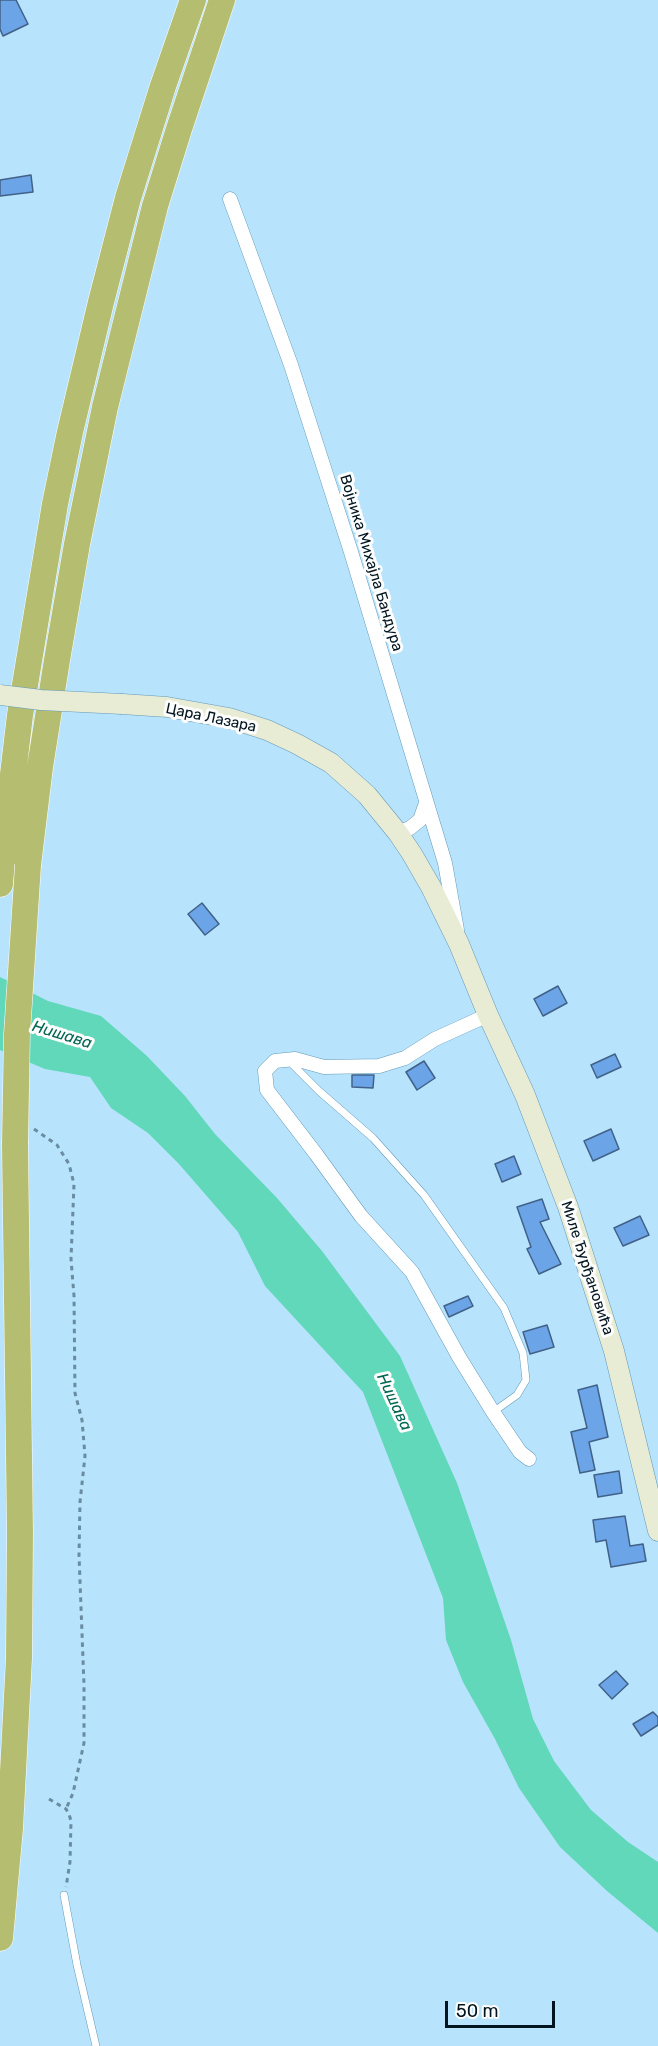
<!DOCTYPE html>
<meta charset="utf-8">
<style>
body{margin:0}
#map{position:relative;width:658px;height:2046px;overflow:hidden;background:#b7e3fd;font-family:Rubik,sans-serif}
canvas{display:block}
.scale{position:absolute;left:445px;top:2001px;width:110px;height:27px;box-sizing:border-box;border:3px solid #011520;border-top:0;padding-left:8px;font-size:18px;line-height:21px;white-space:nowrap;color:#011520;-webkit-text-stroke:4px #fdfdfd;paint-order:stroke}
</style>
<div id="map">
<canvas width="658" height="2046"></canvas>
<div class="scale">50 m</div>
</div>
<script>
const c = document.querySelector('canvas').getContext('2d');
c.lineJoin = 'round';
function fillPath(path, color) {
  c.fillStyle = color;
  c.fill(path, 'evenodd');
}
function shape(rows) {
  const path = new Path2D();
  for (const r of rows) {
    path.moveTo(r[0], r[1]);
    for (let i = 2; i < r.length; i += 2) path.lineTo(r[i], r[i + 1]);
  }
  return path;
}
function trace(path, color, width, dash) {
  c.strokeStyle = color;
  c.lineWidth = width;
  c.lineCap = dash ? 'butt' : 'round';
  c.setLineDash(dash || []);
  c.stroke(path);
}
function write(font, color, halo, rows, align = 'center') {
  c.font = font + ' Rubik,sans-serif';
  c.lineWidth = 6;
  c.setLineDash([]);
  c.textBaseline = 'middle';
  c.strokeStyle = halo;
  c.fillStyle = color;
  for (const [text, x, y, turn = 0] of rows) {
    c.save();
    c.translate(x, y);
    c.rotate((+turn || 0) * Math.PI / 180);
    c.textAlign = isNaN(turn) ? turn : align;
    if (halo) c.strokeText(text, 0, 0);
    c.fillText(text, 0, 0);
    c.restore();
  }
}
const water = shape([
 [0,977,48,1001,101,1016,147,1056,185,1096,215,1134,277,1198,322,1251,400,1356,457,1483,511,1640,533,1719,554,1761,591,1810,628,1842,658,1862,658,1933,607,1891,560,1847,519,1788,495,1739,463,1682,446,1640,443,1598,363,1392,265,1286,238,1232,179,1164,148,1133,111,1108,90,1077,45,1069,0,1050]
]);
const building = shape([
 [0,0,16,0,28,24,3,36,0,29,0,0],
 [31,175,33,192,0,196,0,180,31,175],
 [202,903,219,924,205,935,188,914,202,903],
 [558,986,567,1003,543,1016,534,999,558,986],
 [615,1054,621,1067,597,1078,591,1065,615,1054],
 [424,1061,435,1078,417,1090,406,1072,424,1061],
 [352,1075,374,1075,373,1088,352,1087,352,1075],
 [611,1129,619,1149,593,1161,584,1141,611,1129],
 [514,1156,521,1174,502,1182,495,1164,514,1156],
 [542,1199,549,1219,540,1222,561,1264,539,1274,527,1249,531,1247,517,1207,542,1199],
 [640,1216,649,1235,623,1246,614,1228,640,1216],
 [468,1296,473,1306,449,1317,444,1306,468,1296],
 [547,1325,554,1347,530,1354,523,1332,547,1325],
 [597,1385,608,1437,589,1442,595,1470,580,1473,571,1432,587,1428,578,1390,597,1385],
 [619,1471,622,1493,598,1497,594,1475,619,1471],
 [625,1516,630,1546,643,1544,646,1561,611,1567,606,1540,596,1542,593,1520,625,1516],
 [616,1671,628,1684,612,1699,599,1685,616,1671],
 [653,1712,658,1717,658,1725,641,1736,633,1724,653,1712]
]);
const path = shape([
 [34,1129,57,1145,69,1164,74,1184,71,1259,74,1296,75,1393,82,1420,85,1456,80,1502,79,1555,84,1685,84,1743,73,1793,66,1809],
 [49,1799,66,1809,69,1814,71,1821,70,1862,66,1887]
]);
const lane = shape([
 [289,1061,319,1091,373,1138,424,1195,504,1308,523,1353,526,1380,517,1395,493,1412],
 [64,1895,77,1965,96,2046]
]);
const street = shape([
 [230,199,291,365,351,552,445,863,457,930],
 [398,833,410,828,420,820,426,803],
 [488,1015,435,1039,405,1058,379,1066,324,1067,295,1059,275,1061,265,1071,267,1090,316,1154,361,1216,412,1272,459,1357,493,1412,520,1452,529,1459]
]);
const secondary = shape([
 [122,704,167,707,229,718,267,730,297,744,331,763,367,795,398,833,412,854,431,887,459,944,488,1015,525,1095,568,1207,614,1351,658,1531]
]);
const highway = shape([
 [28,865,40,767,57,660,77,544,105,407,155,206,179,129,222,0],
 [0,884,20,715,55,504,70,432,101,302,128,198,163,86,193,0],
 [0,1938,10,1828,19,1658,20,1533,15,1144]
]);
const secondaryBridge = shape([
 [0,695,41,700,122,704]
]);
const highwayBridge = shape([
 [15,1144,17,1034,28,865]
]);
const streetNames = [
 ["Војника Михајла Бандура",371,563,73],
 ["Цара Лазара",211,718,12],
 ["Миле Ђурђановића",587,1268,72]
];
const waterNames = [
 ["Нишава",62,1035,17],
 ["Нишава",394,1402,65]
];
fillPath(water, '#61d8b9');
fillPath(building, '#6ca4e8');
trace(building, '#416187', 1.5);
trace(lane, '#649ab8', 8);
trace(street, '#649ab8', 15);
trace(secondary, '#649ab8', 21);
trace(highway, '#fff', 27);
trace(path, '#6a8ca0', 3, [4.5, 4.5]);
trace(lane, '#fff', 7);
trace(street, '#fff', 14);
trace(secondary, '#e9ecd4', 20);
trace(highway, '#b5be70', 26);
trace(secondaryBridge, '#649ab8', 21, []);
trace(highwayBridge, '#fff', 27, []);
trace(secondaryBridge, '#e9ecd4', 20);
trace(highwayBridge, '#b5be70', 26);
write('15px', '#011520', '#fdfdfd', streetNames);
write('italic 16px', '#006753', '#fdfdfd', waterNames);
</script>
